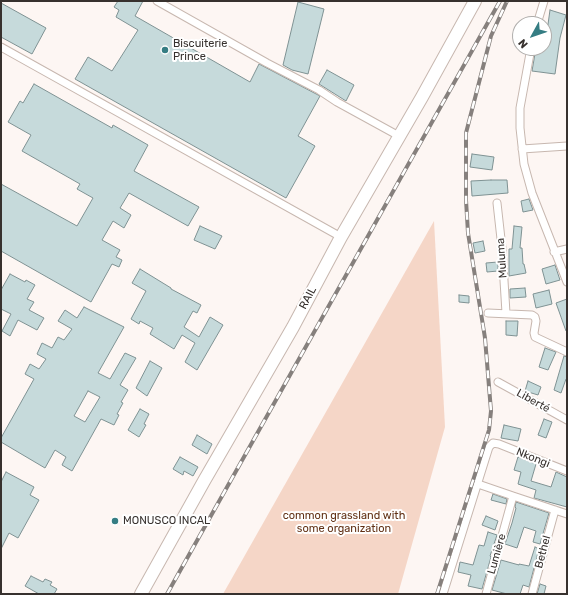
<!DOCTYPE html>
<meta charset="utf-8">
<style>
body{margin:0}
#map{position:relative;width:568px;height:595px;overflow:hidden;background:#fdf6f3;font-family:Rubik,sans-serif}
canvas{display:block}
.frame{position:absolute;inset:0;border:2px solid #37312e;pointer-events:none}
.north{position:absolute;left:512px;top:16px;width:40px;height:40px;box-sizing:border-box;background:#fff;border:1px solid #afadab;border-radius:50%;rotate:230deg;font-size:11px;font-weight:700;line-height:16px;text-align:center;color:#37312e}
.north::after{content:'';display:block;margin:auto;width:14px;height:18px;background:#357d83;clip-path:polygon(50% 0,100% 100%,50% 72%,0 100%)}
</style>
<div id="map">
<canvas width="568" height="595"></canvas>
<div class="frame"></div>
<div class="north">N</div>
</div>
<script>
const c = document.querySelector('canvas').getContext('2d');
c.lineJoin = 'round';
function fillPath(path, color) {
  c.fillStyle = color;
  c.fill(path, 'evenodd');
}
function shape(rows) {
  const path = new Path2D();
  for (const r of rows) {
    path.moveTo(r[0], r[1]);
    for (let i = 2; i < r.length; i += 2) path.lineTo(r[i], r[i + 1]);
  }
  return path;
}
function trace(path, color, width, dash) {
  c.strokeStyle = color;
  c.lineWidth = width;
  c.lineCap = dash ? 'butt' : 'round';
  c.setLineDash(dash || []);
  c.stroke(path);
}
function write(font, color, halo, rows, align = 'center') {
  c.font = font + ' Rubik,sans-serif';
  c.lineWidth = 4;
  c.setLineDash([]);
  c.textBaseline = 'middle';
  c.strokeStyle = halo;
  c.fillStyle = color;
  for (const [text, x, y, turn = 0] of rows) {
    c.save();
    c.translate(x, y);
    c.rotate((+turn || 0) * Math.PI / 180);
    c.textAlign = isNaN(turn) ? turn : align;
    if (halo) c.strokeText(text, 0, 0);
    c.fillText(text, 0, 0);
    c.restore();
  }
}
const green = shape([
 [434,221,445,427,398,594,223,594]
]);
const building = shape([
 [118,1,143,1,135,16,250,82,259,64,320,96,298,136,315,146,286,198,75,79,88,57,112,71,138,30,116,17,119,10,114,7,118,1],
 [298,2,324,9,308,74,292,70,283,65,298,2],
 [1,3,46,28,32,54,1,37,1,3],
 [550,10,566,15,560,38,555,74,532,71,536,48,544,48,545,46,550,10],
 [327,70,354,85,346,101,319,84,327,70],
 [34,84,112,128,113,125,148,145,134,171,199,207,188,226,129,193,120,208,131,215,124,228,113,221,102,240,120,250,116,257,122,260,119,267,112,264,91,302,1,251,1,184,77,226,93,198,77,189,80,184,22,151,31,135,8,122,20,101,23,103,34,84],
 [472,154,494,157,492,170,470,167,472,154],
 [491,180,507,180,508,193,472,196,471,181,491,180],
 [529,199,533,210,523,212,521,201,529,199],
 [200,226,222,236,215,249,194,240,200,226],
 [514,226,522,227,520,248,522,248,523,264,524,264,526,273,509,276,509,249,512,249,514,226],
 [483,241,485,251,475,253,473,243,483,241],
 [498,262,498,271,487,272,486,263,498,262],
 [555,265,560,280,546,284,542,269,555,265],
 [140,269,171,288,171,289,201,305,197,313,193,311,184,327,199,337,210,317,223,325,197,370,185,362,195,343,182,335,174,349,150,334,153,328,140,321,139,324,131,319,146,291,132,283,140,269],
 [10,274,25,282,26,280,35,285,27,299,34,302,29,310,44,318,37,330,18,320,10,336,2,331,11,314,1,309,1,290,10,274],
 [525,288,526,297,510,298,510,289,525,288],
 [549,290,552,304,536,308,533,294,549,290],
 [459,295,469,296,469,303,459,302,459,295],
 [567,299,567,331,566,331,556,303,567,299],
 [84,307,124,327,98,373,110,379,125,353,136,358,120,385,128,390,121,402,123,403,117,414,119,415,114,425,101,419,72,471,62,465,66,457,55,450,45,468,1,442,1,438,34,379,25,374,30,364,39,369,46,359,37,354,42,343,52,348,58,337,64,340,72,329,58,321,65,310,77,318,84,307],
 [88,391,100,397,85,422,74,416,88,391],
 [506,321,518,321,517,336,506,335,506,321],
 [545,348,556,352,548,370,539,367,545,348],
 [564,356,567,357,567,380,566,379,561,393,554,390,564,356],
 [150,361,162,368,147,396,136,388,150,361],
 [528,381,541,387,538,395,525,391,528,381],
 [140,409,149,414,144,424,146,425,139,437,128,430,140,409],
 [544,419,552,422,546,438,538,435,544,419],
 [504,425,521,429,518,441,501,438,504,425],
 [197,435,212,444,207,454,192,445,197,435],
 [180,457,198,467,193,476,184,471,183,475,173,469,180,457],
 [518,457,536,464,531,481,551,487,556,472,567,477,567,507,534,498,536,490,518,484,521,472,514,470,518,457],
 [6,472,34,487,30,495,39,500,18,538,9,533,1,549,1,482,6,472],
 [493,494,507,499,506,504,491,500,493,494],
 [516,502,549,513,540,544,533,542,536,531,524,527,517,548,505,544,512,523,516,508,515,507,516,502],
 [486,516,498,521,495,530,482,525,486,516],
 [488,532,497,535,490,556,491,557,482,589,468,586,471,575,458,572,460,562,473,565,479,545,484,546,488,532],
 [535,547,539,549,529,587,523,585,520,594,507,594,492,590,501,560,519,565,519,564,529,566,535,547],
 [31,576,43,582,45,579,52,582,50,585,57,589,54,594,39,594,25,586,31,576],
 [540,584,546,586,544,594,537,594,540,584]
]);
const street = shape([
 [157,1,267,63,319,90,337,102,399,136],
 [537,24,544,1],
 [1,47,341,237],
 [531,48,520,108,520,128,524,164,532,193,567,282],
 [522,149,567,146],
 [497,203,502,248,506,313],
 [554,252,567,249],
 [488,313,532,315,535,317,536,321,534,333,535,337,567,352],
 [498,382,567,420],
 [478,484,513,496,486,594],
 [513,496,567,514],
 [443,594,489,447,493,443,499,444,567,471],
 [532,594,555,510]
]);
const primary = shape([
 [141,594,204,481,293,327,341,237,422,97,475,1]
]);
const rail = shape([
 [167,594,500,1],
 [437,594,489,430,491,411,485,338,468,233,466,200,466,133,491,36,507,1]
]);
const markers = [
 [165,50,4,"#357d83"],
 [115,521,4,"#357d83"]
];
const poiNames = [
 ["Biscuiterie",173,44],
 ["Prince",173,57],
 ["MONUSCO INCAL",123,521]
];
const streetNames = [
 ["Muluma",502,258,-94],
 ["RAIL",308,298,-62],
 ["Liberté",533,401,29],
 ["Nkongi",533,458,22],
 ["Bethel",543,552,-75],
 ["Lumière",497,554,-74]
];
const parkNames = [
 ["common grassland with",344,516],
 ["some organization",344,529]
];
fillPath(green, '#f5d6c7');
fillPath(building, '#c6dadb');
trace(building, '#7f9293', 1);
trace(street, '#c7b7af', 9);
trace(primary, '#c7b7af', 14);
trace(street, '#fff', 7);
trace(primary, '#fff', 12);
trace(rail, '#86807d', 4);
trace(rail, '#fff', 2.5, [8]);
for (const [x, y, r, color] of markers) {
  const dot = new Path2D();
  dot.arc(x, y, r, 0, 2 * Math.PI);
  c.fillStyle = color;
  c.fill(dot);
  trace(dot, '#fff', 1.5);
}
write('11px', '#37312e', '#fff', poiNames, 'left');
write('11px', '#37312e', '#fff', streetNames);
write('11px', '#613014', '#fff', parkNames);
</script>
